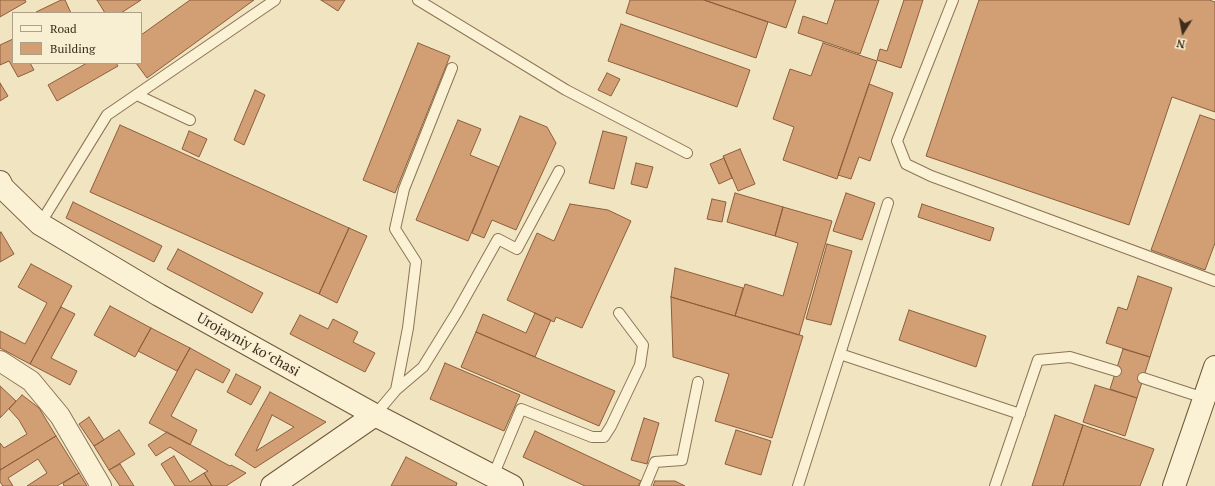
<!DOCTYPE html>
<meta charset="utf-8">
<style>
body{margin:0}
#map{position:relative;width:1215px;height:486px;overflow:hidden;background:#f1e4c1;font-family:"PT Serif",serif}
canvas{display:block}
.legend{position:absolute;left:12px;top:12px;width:130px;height:52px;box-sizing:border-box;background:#f8eed1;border:1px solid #aca089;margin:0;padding:5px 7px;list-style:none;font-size:12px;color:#3b2c1c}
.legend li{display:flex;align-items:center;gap:8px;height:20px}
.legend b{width:20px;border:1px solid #aca089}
.north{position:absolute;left:1163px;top:12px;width:40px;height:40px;-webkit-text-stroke:3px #f8eed1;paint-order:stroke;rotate:191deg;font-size:11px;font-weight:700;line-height:16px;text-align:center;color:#3b2c1c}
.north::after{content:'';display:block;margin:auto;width:14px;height:18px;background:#3b2c1c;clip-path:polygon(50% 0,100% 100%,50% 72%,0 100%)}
</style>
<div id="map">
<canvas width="1215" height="486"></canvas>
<ul class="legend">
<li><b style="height:5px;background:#fbf1d5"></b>Road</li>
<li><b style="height:11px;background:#d29e74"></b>Building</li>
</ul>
<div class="north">N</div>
</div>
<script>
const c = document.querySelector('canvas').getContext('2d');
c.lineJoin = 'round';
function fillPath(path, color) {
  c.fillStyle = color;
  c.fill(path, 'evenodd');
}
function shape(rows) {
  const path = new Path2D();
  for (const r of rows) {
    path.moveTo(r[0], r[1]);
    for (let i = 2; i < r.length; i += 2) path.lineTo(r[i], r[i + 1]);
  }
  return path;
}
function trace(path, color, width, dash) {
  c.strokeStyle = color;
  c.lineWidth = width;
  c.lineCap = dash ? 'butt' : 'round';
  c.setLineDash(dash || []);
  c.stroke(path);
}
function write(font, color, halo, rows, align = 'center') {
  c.font = font + ' "PT Serif",serif';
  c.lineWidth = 3;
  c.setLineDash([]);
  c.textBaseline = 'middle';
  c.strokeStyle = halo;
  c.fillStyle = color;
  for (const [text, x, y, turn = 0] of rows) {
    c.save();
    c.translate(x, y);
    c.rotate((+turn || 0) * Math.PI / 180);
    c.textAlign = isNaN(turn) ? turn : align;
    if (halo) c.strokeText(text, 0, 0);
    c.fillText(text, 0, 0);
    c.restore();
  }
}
const building = shape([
 [0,0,25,0,26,2,0,17,0,0],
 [61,0,65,0,71,13,36,13,36,12,61,0],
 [97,0,141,0,121,13,105,13,97,0],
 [190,0,254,0,147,78,136,63,141,63,141,35,190,0],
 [321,0,345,0,338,11,321,0],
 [630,0,704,0,768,22,756,58,626,13,630,0],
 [704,0,796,0,786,28,704,0],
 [835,0,879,0,860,54,798,33,803,16,827,24,835,0],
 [904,0,923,0,901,68,877,60,880,49,887,51,904,0],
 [979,0,1209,0,1215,2,1215,112,1172,97,1129,225,926,156,979,0],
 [621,24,750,70,737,107,608,61,621,24],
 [13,39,13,63,30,63,34,70,18,77,9,61,0,65,0,45,13,39],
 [418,43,450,56,395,193,363,180,418,43],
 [823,43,877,61,837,179,783,160,794,127,773,119,790,69,811,76,823,43],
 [87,63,116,63,118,66,57,101,48,85,87,63],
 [607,73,620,79,611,96,598,90,607,73],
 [0,83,8,96,0,101,0,83],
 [869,84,893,93,870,161,859,157,851,179,838,175,869,84],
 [255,90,265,95,244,145,234,140,255,90],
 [1200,115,1215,120,1215,243,1205,270,1151,250,1200,115],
 [520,116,547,127,556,143,516,230,492,220,484,238,472,233,520,116],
 [458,120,481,129,470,155,499,167,468,241,416,220,458,120],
 [120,125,349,228,319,294,90,192,120,125],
 [189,131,207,139,199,157,182,149,189,131],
 [603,131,627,137,614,189,589,183,603,131],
 [740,149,755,184,738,191,723,156,740,149],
 [724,158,732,178,719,184,710,164,724,158],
 [636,163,653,167,647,188,631,184,636,163],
 [735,193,783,207,775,236,727,222,735,193],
 [846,193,875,203,862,240,833,231,846,193],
 [712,199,726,202,722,222,707,219,712,199],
 [73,202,162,246,154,262,66,218,73,202],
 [570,204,608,210,631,221,582,328,556,317,554,322,507,300,537,233,554,241,570,204],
 [922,204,994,228,990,241,918,217,922,204],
 [783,207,832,221,799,335,735,316,745,284,783,296,798,243,775,236,783,207],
 [349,228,367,236,337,303,319,294,349,228],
 [1,232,14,254,0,262,0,233,1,232],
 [827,244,852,251,831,325,806,319,827,244],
 [178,249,263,293,252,313,167,269,178,249],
 [31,264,72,286,30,364,0,348,0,331,25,344,47,303,18,287,31,264],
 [675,268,743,288,735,316,671,297,675,268],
 [1138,276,1172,288,1150,357,1106,343,1118,307,1127,310,1138,276],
 [671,297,803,336,772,438,715,421,729,374,673,357,671,297],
 [110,306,151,328,135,357,94,335,110,306],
 [61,307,75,314,51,358,77,371,70,385,30,364,61,307],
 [909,310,986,336,976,367,899,340,909,310],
 [535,313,551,320,535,357,476,332,483,314,526,333,535,313],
 [300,315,328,329,333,319,358,332,353,342,375,353,365,372,290,334,300,315],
 [151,328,190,348,177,371,138,351,151,328],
 [476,332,615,391,599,426,461,367,476,332],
 [190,348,230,370,223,383,196,369,171,416,197,430,190,445,149,423,190,348],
 [1123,349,1150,357,1137,398,1110,389,1123,349],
 [445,363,520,395,504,431,430,399,445,363],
 [236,374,261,387,251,405,227,392,236,374],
 [1095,385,1137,398,1125,436,1083,422,1095,385],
 [0,386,16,401,0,418,0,386],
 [270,392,326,422,255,468,235,455,270,392],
 [272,415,294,427,256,451,272,415],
 [22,395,39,408,56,436,0,470,0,443,4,448,27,434,19,420,9,409,22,395],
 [1055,415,1083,425,1063,486,1032,486,1055,415],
 [89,417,104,440,94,446,79,424,89,417],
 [644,418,659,423,647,464,631,460,644,418],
 [1083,425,1154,449,1140,486,1063,486,1083,425],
 [119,430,135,454,109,470,94,446,119,430],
 [736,430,771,441,761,475,725,464,736,430],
 [535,431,641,481,638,486,585,486,523,457,535,431],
 [167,432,230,466,231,465,246,473,226,486,212,486,204,473,208,471,170,447,156,456,148,445,167,432],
 [56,436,79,473,57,486,27,486,47,473,38,459,8,478,13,486,3,486,0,482,0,470,56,436],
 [174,456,190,482,204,473,212,486,175,486,161,464,174,456],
 [406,457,457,483,456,486,391,486,406,457],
 [120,464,134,486,120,486,109,470,120,464],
 [79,473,87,486,64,486,63,483,79,473],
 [655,481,675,481,685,486,653,486,655,481]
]);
const service = shape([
 [418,0,566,90,687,153],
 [953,0,897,141,906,164,931,176,1215,281],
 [137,95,190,120],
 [40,224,107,115,275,0],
 [840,354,1020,414],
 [1143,378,1204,398],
 [396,390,423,367,457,312,498,239,517,249,559,171],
 [375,415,396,390,408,328,416,262,395,229,404,189,452,68],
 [493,476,521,409,592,437,604,437,611,426,640,365,643,345,619,313],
 [645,486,655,462,682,460,698,382],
 [798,486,888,203],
 [995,486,1038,360,1070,357,1116,371]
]);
const minor = shape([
 [0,361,31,381,60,416,101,486]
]);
const secondary = shape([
 [0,182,3,188,40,224,159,295,375,415,512,486],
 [272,486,375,415],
 [1174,486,1215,367]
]);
const streetNames = [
 ["Urоjayniy koʻchasi",248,345,29]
];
fillPath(building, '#d29e74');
trace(building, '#8d5e3b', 1);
trace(service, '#8c7557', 12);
trace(minor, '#8c7557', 22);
trace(secondary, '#6e563a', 24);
trace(service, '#fbf1d5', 10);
trace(minor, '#fbf1d5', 20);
trace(secondary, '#fbf1d5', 22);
write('14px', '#3b2c1c', '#f8eed1', streetNames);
</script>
